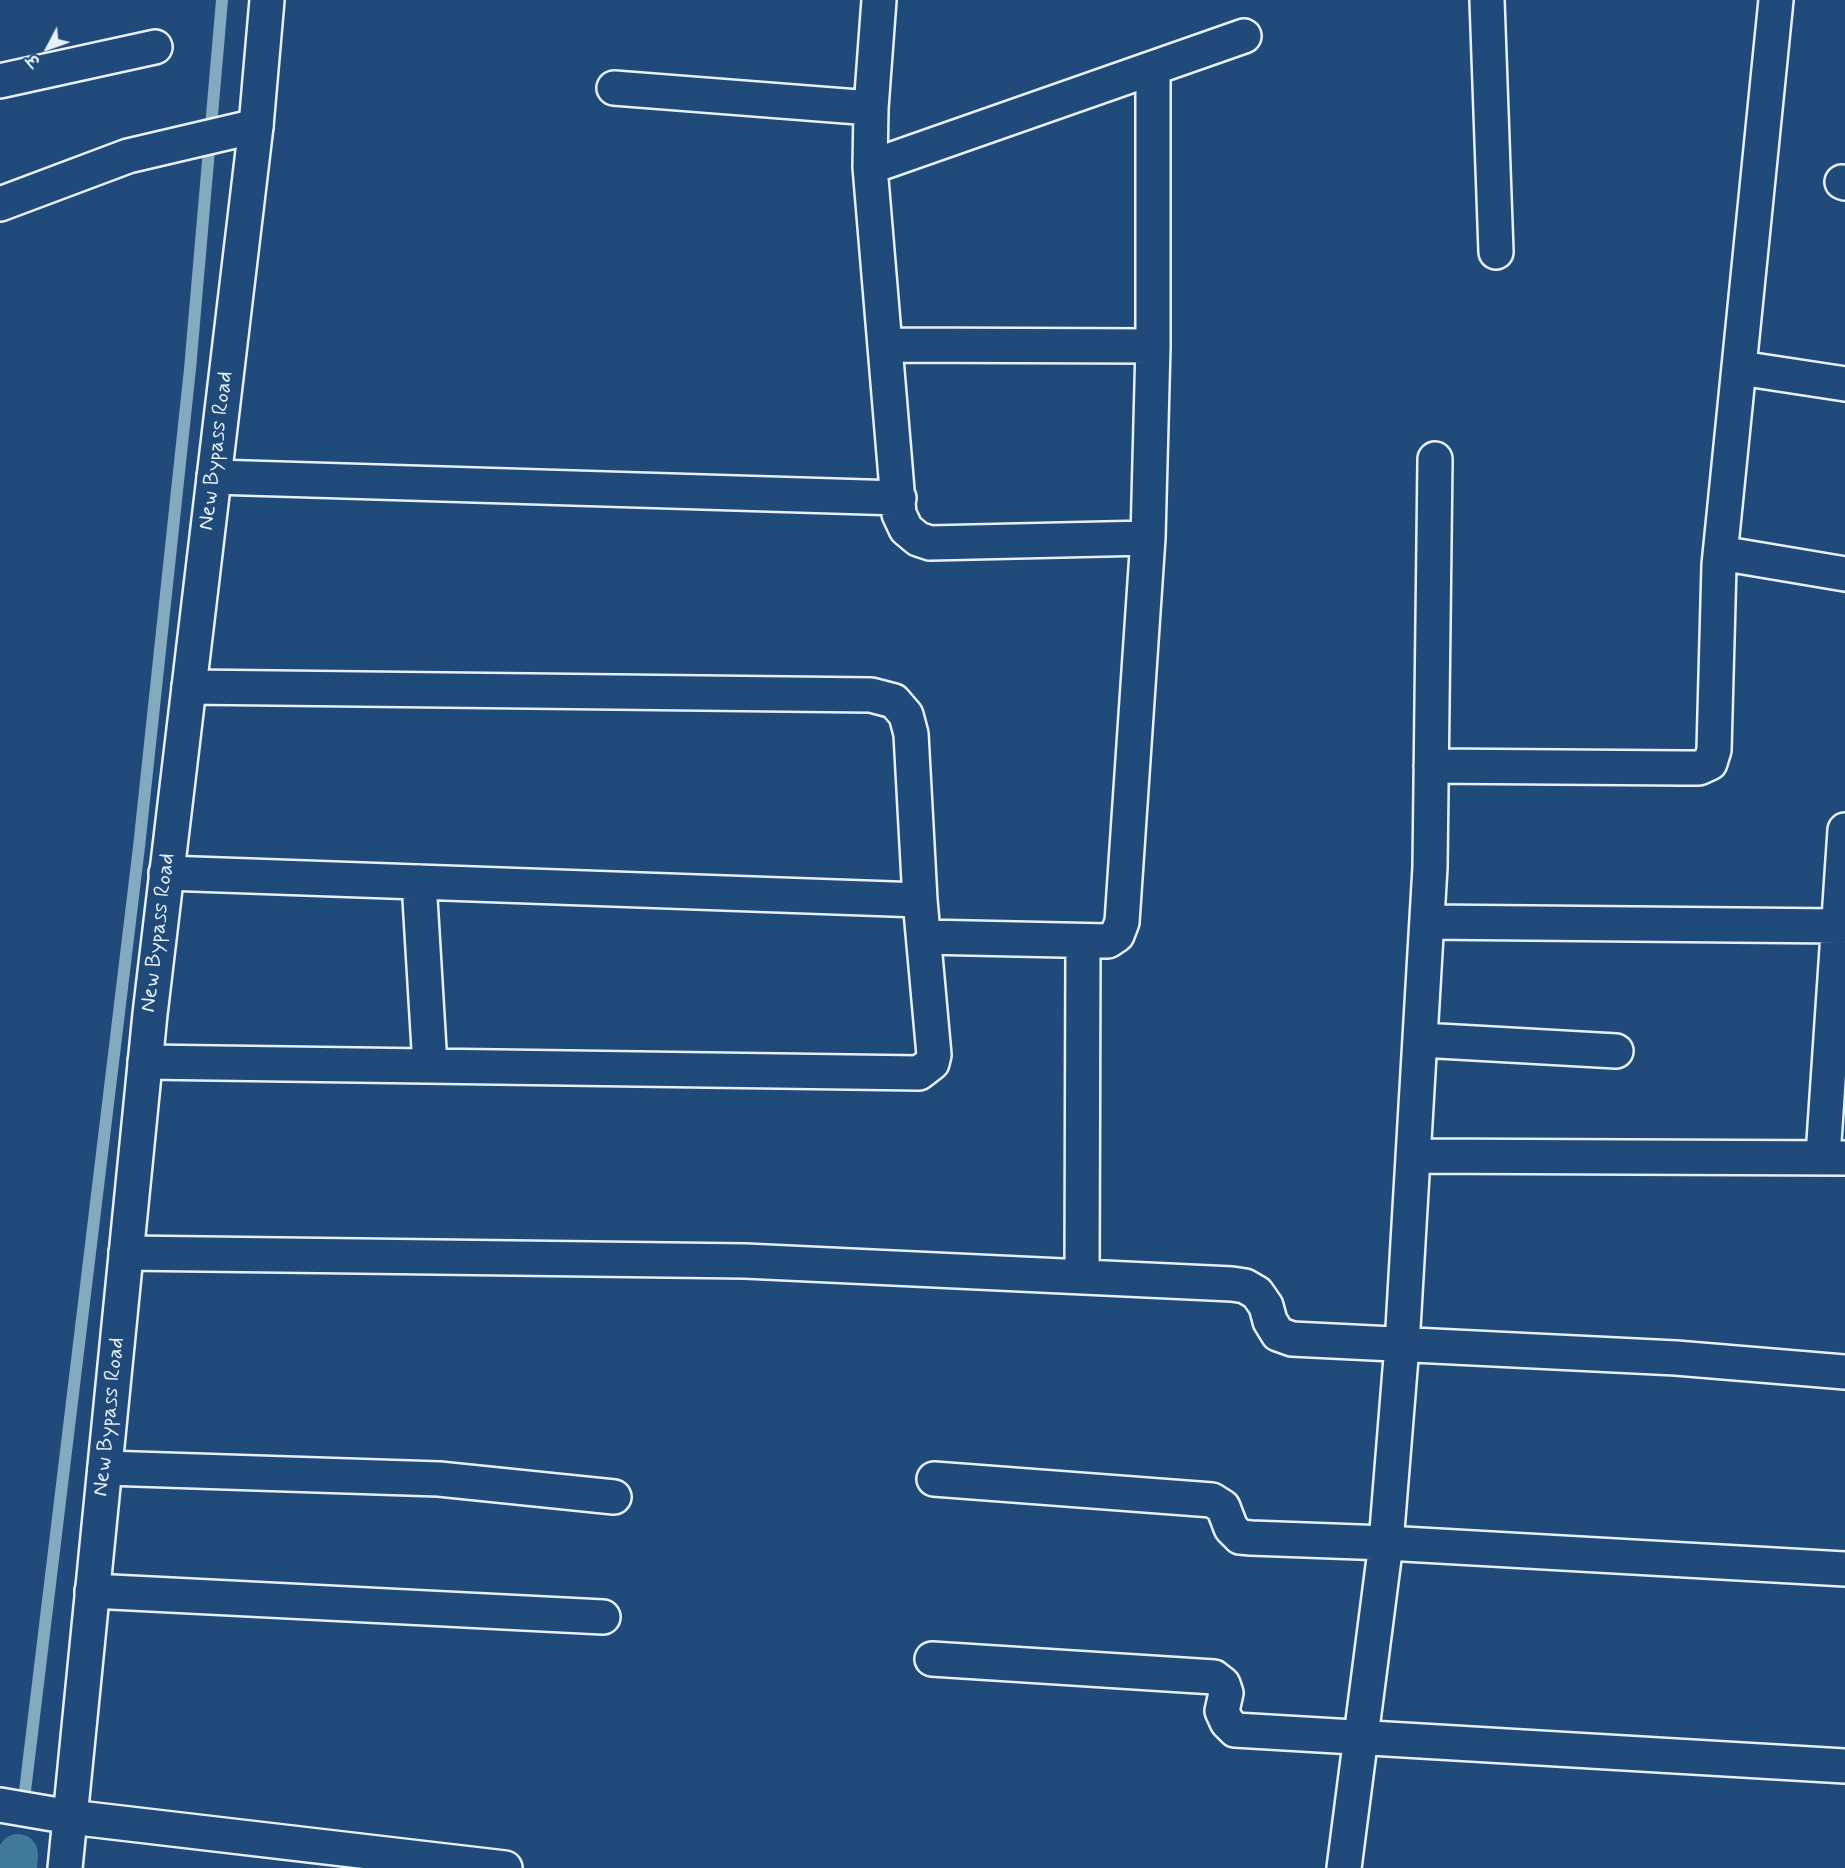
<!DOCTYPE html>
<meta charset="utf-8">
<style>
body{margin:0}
#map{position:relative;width:1845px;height:1868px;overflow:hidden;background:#1f4a7a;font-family:Mynerve,"Playpen Sans Deva",sans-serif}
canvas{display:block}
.north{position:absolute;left:18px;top:18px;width:60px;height:60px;-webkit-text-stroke:4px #1f4a7a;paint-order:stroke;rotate:229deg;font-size:16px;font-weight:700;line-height:24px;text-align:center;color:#e8f1f8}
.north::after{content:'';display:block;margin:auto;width:21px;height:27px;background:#e8f1f8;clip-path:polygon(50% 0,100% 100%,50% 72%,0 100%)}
</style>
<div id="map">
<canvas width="1845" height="1868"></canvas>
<div class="north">उ</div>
</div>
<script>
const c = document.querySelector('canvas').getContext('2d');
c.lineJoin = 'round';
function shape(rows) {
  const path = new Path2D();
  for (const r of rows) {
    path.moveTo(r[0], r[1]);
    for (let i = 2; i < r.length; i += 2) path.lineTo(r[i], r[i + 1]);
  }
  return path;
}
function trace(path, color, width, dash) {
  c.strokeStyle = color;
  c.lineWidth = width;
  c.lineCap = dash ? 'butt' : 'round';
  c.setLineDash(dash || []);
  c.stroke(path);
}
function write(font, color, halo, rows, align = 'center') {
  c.font = font + ' Mynerve,sans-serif';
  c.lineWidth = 5;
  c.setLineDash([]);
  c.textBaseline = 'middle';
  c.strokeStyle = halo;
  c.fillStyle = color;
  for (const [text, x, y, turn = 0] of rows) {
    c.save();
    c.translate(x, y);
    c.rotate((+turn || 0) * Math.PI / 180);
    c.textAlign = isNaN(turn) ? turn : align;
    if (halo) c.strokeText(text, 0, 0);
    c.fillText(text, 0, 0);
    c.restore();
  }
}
const stream = shape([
 [25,1791,139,847,190,369,222,0]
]);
const canal = shape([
 [17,1868,18,1854]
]);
const street = shape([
 [879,0,871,108,870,167,899,514,906,529,918,539,930,543,1148,538],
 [1487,0,1496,252],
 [0,81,155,47],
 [614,88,871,108],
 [870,167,1244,36],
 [1842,182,1845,183],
 [0,204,128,156,256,126],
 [886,345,1153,346],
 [1740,368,1845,384],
 [214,477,899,498],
 [1719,565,1776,0],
 [1431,766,1684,768,1699,768,1710,763,1714,750,1719,565,1726,554,1845,574],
 [166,873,920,900],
 [419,882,430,1066],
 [1427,922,1839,926],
 [924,937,1108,941,1117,935,1122,922,1148,538,1153,346,1153,68],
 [1421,1040,1616,1051],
 [145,1062,919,1073,932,1063,934,1055,920,900,911,734,906,715,894,701,871,695,189,687],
 [1414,1156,1845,1158],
 [1823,1156,1845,830],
 [126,1253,745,1261,1232,1284,1245,1286,1257,1293,1266,1306,1270,1321,1278,1334,1292,1339,1676,1358,1845,1372],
 [1082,1277,1083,942],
 [105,1468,439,1479,614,1497],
 [934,1479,1212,1500,1223,1507,1231,1528,1240,1537,1251,1538,1386,1543,1845,1569],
 [92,1591,603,1617],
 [932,1659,1214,1677,1223,1684,1226,1693,1222,1711,1227,1722,1235,1730,1845,1766],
 [1344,1868,1386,1543,1402,1345,1430,867,1435,459]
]);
const secondary = shape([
 [0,1805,70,1817,505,1868],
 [65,1868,150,1014,256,126,267,0]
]);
const streetNames = [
 ["New Bypass Road",217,451,-83],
 ["New Bypass Road",159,933,-83],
 ["New Bypass Road",110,1417,-84]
];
trace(stream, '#84aac0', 12);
trace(canal, '#417a9b', 40);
trace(street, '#e8f1f8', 38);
trace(secondary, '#e8f1f8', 38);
trace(street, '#1f4a7a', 33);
trace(secondary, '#1f4a7a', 33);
write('22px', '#e8f1f8', '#1f4a7a', streetNames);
</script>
